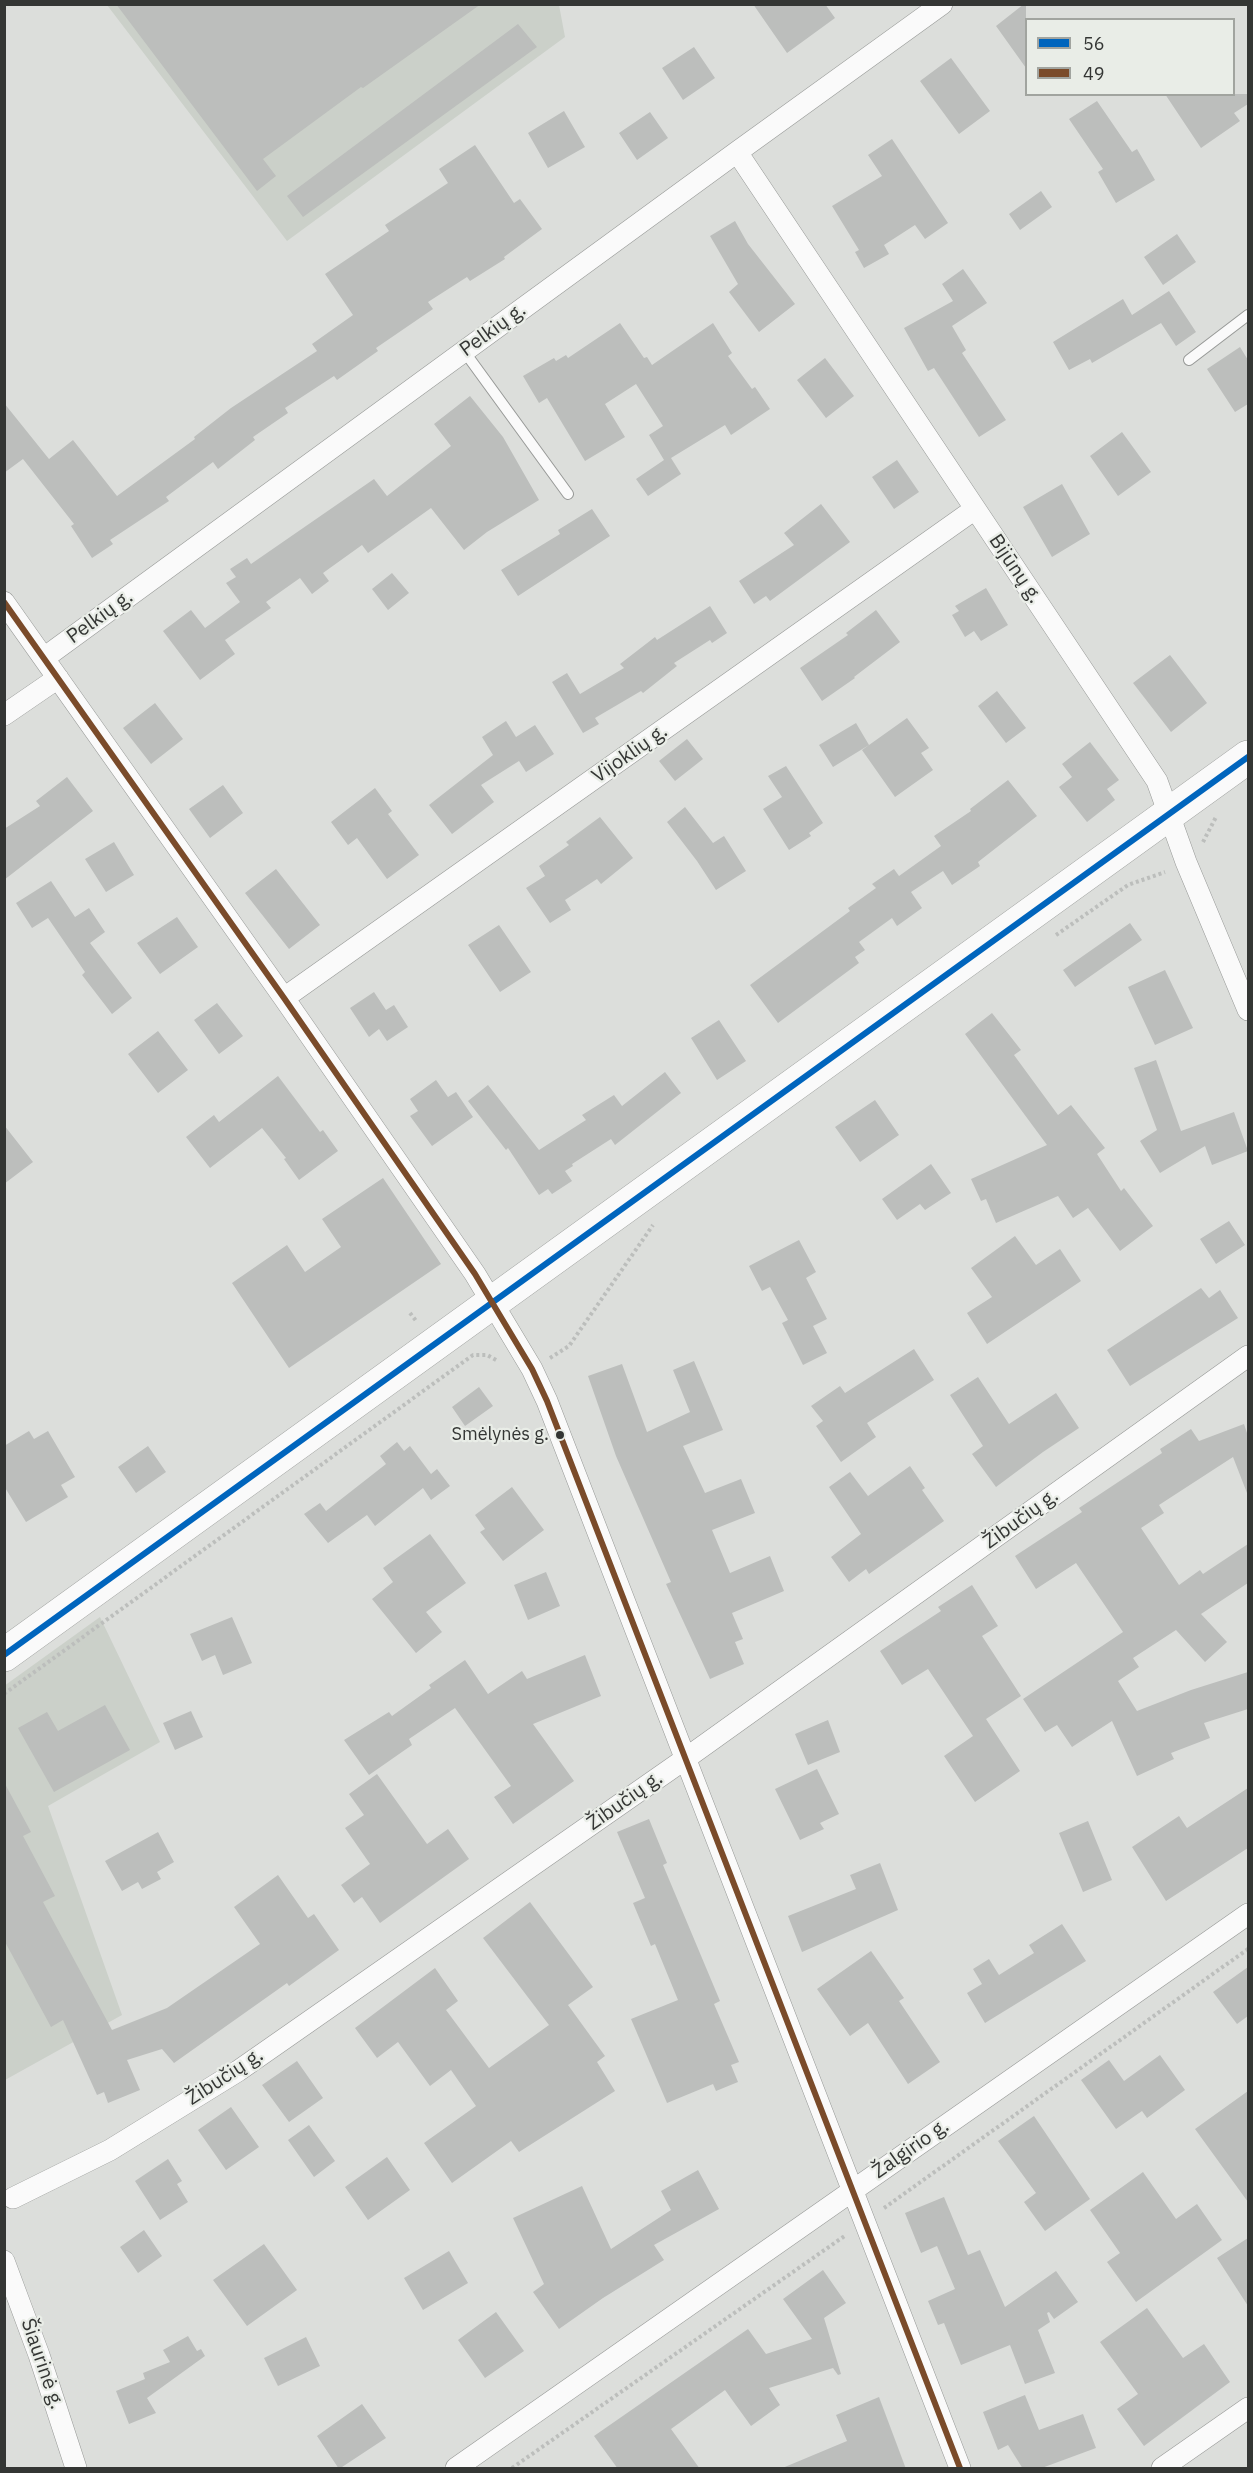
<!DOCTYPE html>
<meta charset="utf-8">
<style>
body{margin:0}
#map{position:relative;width:1253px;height:2473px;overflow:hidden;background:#dcdedb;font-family:"IBM Plex Sans",sans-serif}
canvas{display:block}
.frame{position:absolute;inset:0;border:6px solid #343634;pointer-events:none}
.legend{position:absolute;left:1025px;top:18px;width:210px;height:78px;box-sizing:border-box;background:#e9ede7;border:2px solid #a1a49f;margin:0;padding:8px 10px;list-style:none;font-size:18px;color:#343634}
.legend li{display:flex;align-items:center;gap:12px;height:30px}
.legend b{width:30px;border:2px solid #a1a49f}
</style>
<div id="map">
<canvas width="1253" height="2473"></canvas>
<div class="frame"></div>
<ul class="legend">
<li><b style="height:8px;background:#0065bd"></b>56</li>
<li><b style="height:8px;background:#7a4b2a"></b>49</li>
</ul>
</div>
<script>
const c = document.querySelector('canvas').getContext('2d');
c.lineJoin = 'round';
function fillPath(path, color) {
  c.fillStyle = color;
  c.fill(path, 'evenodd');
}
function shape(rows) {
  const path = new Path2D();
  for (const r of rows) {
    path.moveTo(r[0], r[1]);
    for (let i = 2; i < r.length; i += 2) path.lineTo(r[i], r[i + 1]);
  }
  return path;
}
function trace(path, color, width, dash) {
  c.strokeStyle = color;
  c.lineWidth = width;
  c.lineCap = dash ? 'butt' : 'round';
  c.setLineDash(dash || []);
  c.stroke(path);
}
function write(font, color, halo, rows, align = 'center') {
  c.font = font + ' "IBM Plex Sans",sans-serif';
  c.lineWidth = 4.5;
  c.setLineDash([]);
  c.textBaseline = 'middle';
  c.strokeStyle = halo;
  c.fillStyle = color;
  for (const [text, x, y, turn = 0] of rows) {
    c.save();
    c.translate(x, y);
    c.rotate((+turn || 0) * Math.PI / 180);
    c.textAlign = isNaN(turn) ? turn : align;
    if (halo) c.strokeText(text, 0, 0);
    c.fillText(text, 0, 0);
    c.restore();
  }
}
const built = shape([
 [107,5,559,5,565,37,287,241],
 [100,1617,160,1742,48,1806,122,2015,5,2080,4,1686]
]);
const building = shape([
 [116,4,481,4,363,88,361,87,263,159,276,176,257,191],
 [753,4,825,4,835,18,787,53],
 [1024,4,1026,4,1026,68,996,26],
 [518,24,537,47,303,217,287,196],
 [694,47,715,78,683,100,662,68],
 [951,58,990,111,959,134,920,81],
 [1165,94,1248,94,1248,104,1234,113,1240,121,1201,148],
 [1097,101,1132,152,1137,149,1155,180,1116,203,1098,172,1103,169,1069,119],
 [564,111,585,147,548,168,528,133],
 [650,112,668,138,637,160,619,133],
 [892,139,948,223,925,239,915,225,884,245,889,254,864,268,855,252,859,250,832,206,882,176,868,155],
 [475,145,514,203,520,199,542,229,504,257,505,259,470,281,467,277,428,302,433,309,376,348,378,351,337,380,334,376,285,408,288,413,253,437,255,440,218,469,213,462,166,497,169,501,110,540,113,544,92,558,71,526,74,524,23,459,4,473,4,403,49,459,73,440,117,496,195,439,194,437,231,408,317,351,312,344,353,315,325,274,389,231,385,225,448,183,439,169],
 [1041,191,1052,207,1020,230,1009,214],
 [735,221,748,244,795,304,759,332,729,292,738,284,710,236],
 [1177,234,1196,262,1163,285,1144,257],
 [963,269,987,303,952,326,966,350,962,353,1006,420,979,437,934,368,928,371,904,328,953,301,942,284],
 [1169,291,1196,332,1176,346,1161,323,1092,363,1090,359,1069,370,1053,342,1123,299,1132,315],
 [620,323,644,358,647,357,652,365,713,323,732,353,728,356,752,389,755,387,770,409,731,435,725,425,671,458,681,474,648,496,636,479,664,460,649,435,663,426,636,384,605,404,625,437,585,461,547,398,539,403,523,376,554,358,556,361,566,355,568,358],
 [1240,347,1248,360,1248,404,1235,412,1207,369],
 [825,358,854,396,826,418,797,380],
 [470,396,503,437,539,500,487,532,464,550,431,508,368,553,362,545,323,573,329,581,312,594,300,578,266,602,271,608,225,640,235,654,200,680,163,631,191,610,205,628,240,602,226,583,236,577,230,569,247,558,251,564,374,479,387,496,451,446,434,424],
 [1122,432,1151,472,1118,496,1090,456],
 [897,460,919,492,894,509,872,477],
 [1062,484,1090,534,1052,557,1023,507],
 [821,504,850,542,770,601,766,596,754,604,739,581,794,545,784,533],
 [592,509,610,536,518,596,501,570,560,534,558,530],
 [392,573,409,593,388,610,372,589],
 [986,588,1008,625,981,641,974,631,965,637,952,615,959,611,955,606],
 [710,606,727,633,712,643,710,640,674,663,677,666,643,693,641,691,595,718,599,724,583,733,552,682,567,673,580,694,624,668,620,664,655,637,657,640],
 [876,610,900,642,854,677,855,678,822,701,800,668,848,635,846,633],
 [1170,655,1207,703,1171,732,1133,683],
 [997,691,1026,728,1006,743,978,706],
 [155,703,183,739,151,764,123,728],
 [907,718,929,748,921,753,933,770,895,797,862,750],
 [506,721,516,737,535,725,554,754,526,772,519,761,481,785,494,802,452,834,429,805,493,755,482,737],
 [856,723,869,745,833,767,819,745],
 [687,739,703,759,675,781,659,761],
 [1090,742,1119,780,1107,789,1115,800,1087,822,1059,787,1072,777,1062,764],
 [786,766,823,823,809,833,811,836,789,850,763,809,782,797,768,776],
 [67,777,93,811,4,880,4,829,40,806,36,801],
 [1008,780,1037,816,978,862,980,866,952,885,943,871,911,892,922,908,897,926,892,918,859,942,865,950,855,957,859,963,778,1023,750,985,850,911,848,908,876,888,872,884,894,869,899,876,941,846,934,836,971,811,970,809],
 [223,785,243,813,210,838,189,809],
 [375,788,392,811,388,814,419,855,387,879,357,838,348,845,331,822],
 [685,807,713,843,724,836,746,871,716,890,697,861,667,822],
 [600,817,633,858,601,884,597,879,565,900,571,910,550,923,526,888,545,876,539,866,569,845,566,842],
 [114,842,134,875,106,892,85,859],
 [276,869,320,925,289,949,245,893],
 [51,881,75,917,89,908,105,932,90,943,132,998,112,1014,82,975,85,972,48,918,32,928,16,903],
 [177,917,198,947,160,974,137,943],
 [1130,923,1142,940,1075,987,1063,970],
 [499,925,531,972,500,992,468,945],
 [1165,970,1193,1028,1155,1045,1128,987],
 [374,992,386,1010,394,1005,408,1027,387,1041,379,1029,369,1037,350,1008],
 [217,1003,243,1036,219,1054,194,1020],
 [992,1013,1021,1050,1014,1055,1058,1115,1071,1105,1105,1148,1097,1154,1121,1191,1124,1188,1153,1226,1120,1251,1088,1208,1073,1218,1058,1196,996,1223,986,1199,981,1201,971,1179,1047,1145,965,1034],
 [719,1020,746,1061,717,1080,691,1038],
 [158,1031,188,1070,158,1093,128,1054],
 [1156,1060,1181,1131,1234,1112,1248,1151,1212,1165,1205,1146,1160,1173,1140,1141,1157,1130,1134,1068],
 [665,1072,681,1093,615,1145,611,1139,572,1164,573,1166,565,1171,572,1181,552,1194,548,1189,539,1195,508,1148,506,1150,468,1101,488,1085,539,1150,586,1120,582,1115,614,1095,622,1106],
 [278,1076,320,1132,323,1130,338,1151,299,1180,284,1159,286,1158,262,1128,210,1168,186,1137,214,1115,219,1122],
 [436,1080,448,1097,456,1092,473,1117,432,1146,410,1116,418,1111,410,1099],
 [875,1100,899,1135,860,1162,835,1127],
 [4,1125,33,1162,4,1184],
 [931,1164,951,1193,925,1210,920,1204,897,1220,882,1199],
 [383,1178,441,1264,289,1368,232,1283,287,1245,305,1272,341,1247,322,1219],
 [1229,1221,1245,1245,1216,1264,1200,1239],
 [1015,1236,1036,1265,1060,1249,1081,1281,987,1344,967,1313,992,1297,971,1268],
 [799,1240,816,1272,806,1278,827,1319,813,1326,827,1353,803,1365,782,1323,788,1320,770,1287,762,1291,749,1266],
 [1201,1288,1209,1298,1220,1290,1238,1318,1130,1386,1107,1350],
 [914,1349,934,1380,867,1423,876,1437,841,1462,816,1426,823,1421,811,1406,840,1386,845,1393],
 [694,1361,723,1430,683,1446,705,1493,741,1479,755,1513,712,1530,730,1573,770,1556,784,1591,732,1613,743,1639,735,1642,744,1664,710,1679,666,1584,671,1582,616,1456,588,1376,622,1364,647,1432,690,1412,673,1370],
 [978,1377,1009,1424,1056,1393,1079,1428,1043,1452,996,1487,972,1454,983,1446,950,1395],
 [479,1387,493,1406,465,1426,452,1407],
 [1244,1424,1248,1436,1248,1493,1247,1493,1233,1457,1159,1505,1164,1513,1141,1528,1179,1585,1200,1570,1203,1574,1248,1544,1248,1583,1201,1614,1227,1642,1205,1662,1176,1630,1133,1658,1139,1667,1118,1681,1137,1711,1191,1690,1248,1672,1248,1709,1204,1723,1210,1738,1171,1753,1174,1759,1137,1776,1112,1721,1072,1747,1057,1725,1045,1732,1023,1699,1123,1632,1076,1563,1036,1589,1015,1556,1082,1512,1079,1508,1162,1453,1160,1449,1191,1429,1199,1441],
 [29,1431,34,1439,48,1431,75,1477,61,1485,68,1497,26,1522,4,1486,4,1446],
 [397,1442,404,1451,410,1446,431,1474,437,1469,450,1486,431,1500,423,1488,375,1526,367,1515,328,1543,304,1514,320,1503,326,1511,386,1464,380,1456],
 [148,1446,166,1472,136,1493,118,1467],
 [910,1466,925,1488,922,1490,944,1521,869,1574,866,1569,849,1582,831,1557,861,1534,829,1487,850,1472,868,1496],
 [512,1487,544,1530,503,1561,480,1532,485,1529,475,1515],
 [430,1534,466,1583,426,1612,442,1632,416,1653,372,1599,393,1582,383,1568],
 [546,1572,560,1606,528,1620,514,1585],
 [972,1585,998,1626,982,1636,1021,1696,986,1719,1020,1771,975,1802,944,1756,973,1736,928,1669,902,1685,880,1651,941,1611,938,1607],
 [232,1617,252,1663,223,1675,215,1655,202,1661,190,1634],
 [585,1655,601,1696,533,1724,574,1781,513,1824,494,1797,511,1786,455,1708,409,1739,412,1745,369,1775,344,1740,389,1712,392,1716,431,1688,429,1685,465,1660,488,1694,522,1671,527,1679],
 [105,1705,130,1750,54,1792,18,1728,47,1712,58,1731],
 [191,1711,203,1737,175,1750,163,1723],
 [828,1720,840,1752,808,1765,795,1734],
 [817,1769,839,1814,820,1823,824,1829,800,1840,775,1789],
 [377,1774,427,1844,448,1829,469,1859,380,1923,362,1897,354,1903,341,1885,370,1864,345,1828,364,1815,349,1794],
 [4,1782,31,1832,23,1836,55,1896,43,1902,112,2030,167,2008,260,1944,234,1907,278,1875,308,1918,314,1914,339,1950,289,1986,287,1983,174,2063,162,2049,127,2060,140,2090,108,2103,104,2092,97,2095,63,2020,51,2027,4,1940],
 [1248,1788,1248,1848,1166,1901,1132,1847,1179,1816,1187,1828],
 [649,1819,667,1863,663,1865,720,2001,714,2004,739,2062,731,2065,738,2082,716,2091,713,2084,667,2103,631,2019,678,2000,655,1944,651,1946,633,1903,645,1898,617,1832],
 [1088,1821,1112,1880,1083,1892,1059,1833],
 [158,1832,174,1862,157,1872,161,1879,142,1889,138,1882,122,1891,105,1861],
 [880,1863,898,1910,802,1952,788,1916,856,1889,850,1875],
 [530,1902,593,1987,568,2005,605,2056,597,2062,615,2091,519,2152,511,2141,452,2183,424,2143,476,2106,451,2070,430,2086,398,2042,377,2058,355,2028,435,1968,458,2001,446,2010,489,2068,549,2025,483,1938],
 [1062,1924,1086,1961,985,2023,967,1993,982,1984,973,1969,989,1959,999,1975,1034,1953,1029,1945],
 [871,1951,904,1998,899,2001,940,2062,908,2084,868,2023,850,2036,817,1989],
 [1248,1967,1248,2016,1237,2024,1213,1992],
 [1160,2055,1185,2090,1147,2118,1142,2111,1116,2129,1081,2080,1109,2060,1124,2081],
 [297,2061,323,2098,289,2122,262,2085],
 [1248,2091,1248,2202,1195,2129],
 [231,2107,259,2147,226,2170,198,2130],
 [1034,2116,1090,2199,1045,2231,1024,2202,1036,2193,998,2141],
 [309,2125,335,2161,314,2177,288,2140],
 [387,2157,410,2190,368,2220,345,2187],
 [168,2159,182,2181,177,2184,188,2202,160,2220,135,2181],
 [698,2170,719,2209,654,2245,664,2260,603,2298,559,2329,533,2292,544,2284,513,2218,582,2186,611,2249,671,2210,661,2191],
 [1143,2172,1176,2219,1197,2204,1222,2240,1136,2302,1107,2262,1120,2253,1090,2210],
 [944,2197,968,2255,980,2250,1005,2307,1056,2271,1078,2302,1054,2319,1049,2312,1047,2313,1050,2322,1038,2330,1055,2373,1025,2384,1010,2345,961,2365,944,2323,938,2325,928,2301,955,2289,937,2246,921,2253,905,2213],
 [144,2230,162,2256,138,2273,120,2247],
 [1248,2238,1248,2306,1217,2258],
 [264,2244,297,2290,247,2326,213,2280],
 [449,2251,468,2283,423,2310,404,2278],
 [823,2270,846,2303,824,2318,841,2374,838,2375,833,2368,769,2388,780,2405,751,2426,725,2390,671,2429,700,2469,618,2469,594,2436,748,2329,766,2354,812,2339,783,2299],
 [1147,2308,1183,2358,1204,2344,1230,2382,1144,2446,1117,2409,1138,2394,1100,2342],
 [496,2312,524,2351,485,2378,458,2340],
 [188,2336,197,2351,201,2349,205,2356,147,2398,156,2413,129,2424,116,2391,145,2379,143,2373,170,2362,163,2350],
 [306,2337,320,2366,278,2386,264,2358],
 [1025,2395,1039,2430,1083,2414,1096,2448,1039,2469,1023,2469,1008,2445,998,2450,983,2412],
 [879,2397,906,2469,780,2469,847,2441,836,2415],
 [362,2404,386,2438,339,2469,317,2436]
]);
const path = shape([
 [1203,842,1216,817],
 [1056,935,1128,885,1165,872],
 [410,1313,417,1322],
 [550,1358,569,1346,653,1225],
 [4,1694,473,1355,487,1355,498,1361],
 [884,2208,1248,1949],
 [512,2468,846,2235]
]);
const lane = shape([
 [464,351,568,494],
 [1189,360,1248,315]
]);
const street = shape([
 [737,152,1157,781,1186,862,1248,1010],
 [4,602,284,998,475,1274,532,1369,547,1401,960,2468],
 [44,658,737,152,942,4],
 [4,715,58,678],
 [284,998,975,509],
 [13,2198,110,2150,238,2071,685,1759,1248,1356],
 [4,2261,39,2355,76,2468],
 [456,2468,1248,1914],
 [1162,2468,1248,2408]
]);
const highway = shape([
 [4,1655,1248,757]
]);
const bus1 = shape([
 [4,1655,1248,757]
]);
const bus2 = shape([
 [4,602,284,998,475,1274,532,1369,547,1401,960,2468]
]);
const markers = [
 [560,1435,5,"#343634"]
];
const busNames = [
 ["Smėlynės g.",549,1435]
];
const streetNames = [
 ["Pelkių g.",493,330,-36],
 ["Bijūnų g.",1015,569,56],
 ["Pelkių g.",100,617,-36],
 ["Vijoklių g.",630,754,-35],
 ["Žibučių g.",1021,1519,-36],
 ["Žibučių g.",625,1801,-35],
 ["Žibučių g.",225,2077,-33],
 ["Žalgirio g.",911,2149,-35],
 ["Šiaurinė g.",42,2364,71]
];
fillPath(built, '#cbd0c9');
fillPath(building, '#bcbebc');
trace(lane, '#979997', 12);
trace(street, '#979997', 22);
trace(highway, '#979997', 34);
trace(path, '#bcbebc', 4, [3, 3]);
trace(lane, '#fafafa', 10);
trace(street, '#fafafa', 21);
trace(highway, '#fafafa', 33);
trace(bus1, '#0065bd', 6);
trace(bus2, '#7a4b2a', 6);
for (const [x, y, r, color] of markers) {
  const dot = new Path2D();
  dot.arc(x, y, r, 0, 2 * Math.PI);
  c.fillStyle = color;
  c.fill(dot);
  trace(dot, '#e9ede7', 2);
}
write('18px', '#343634', '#e9ede7', busNames, 'right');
write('20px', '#343634', '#e9ede7', streetNames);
</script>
